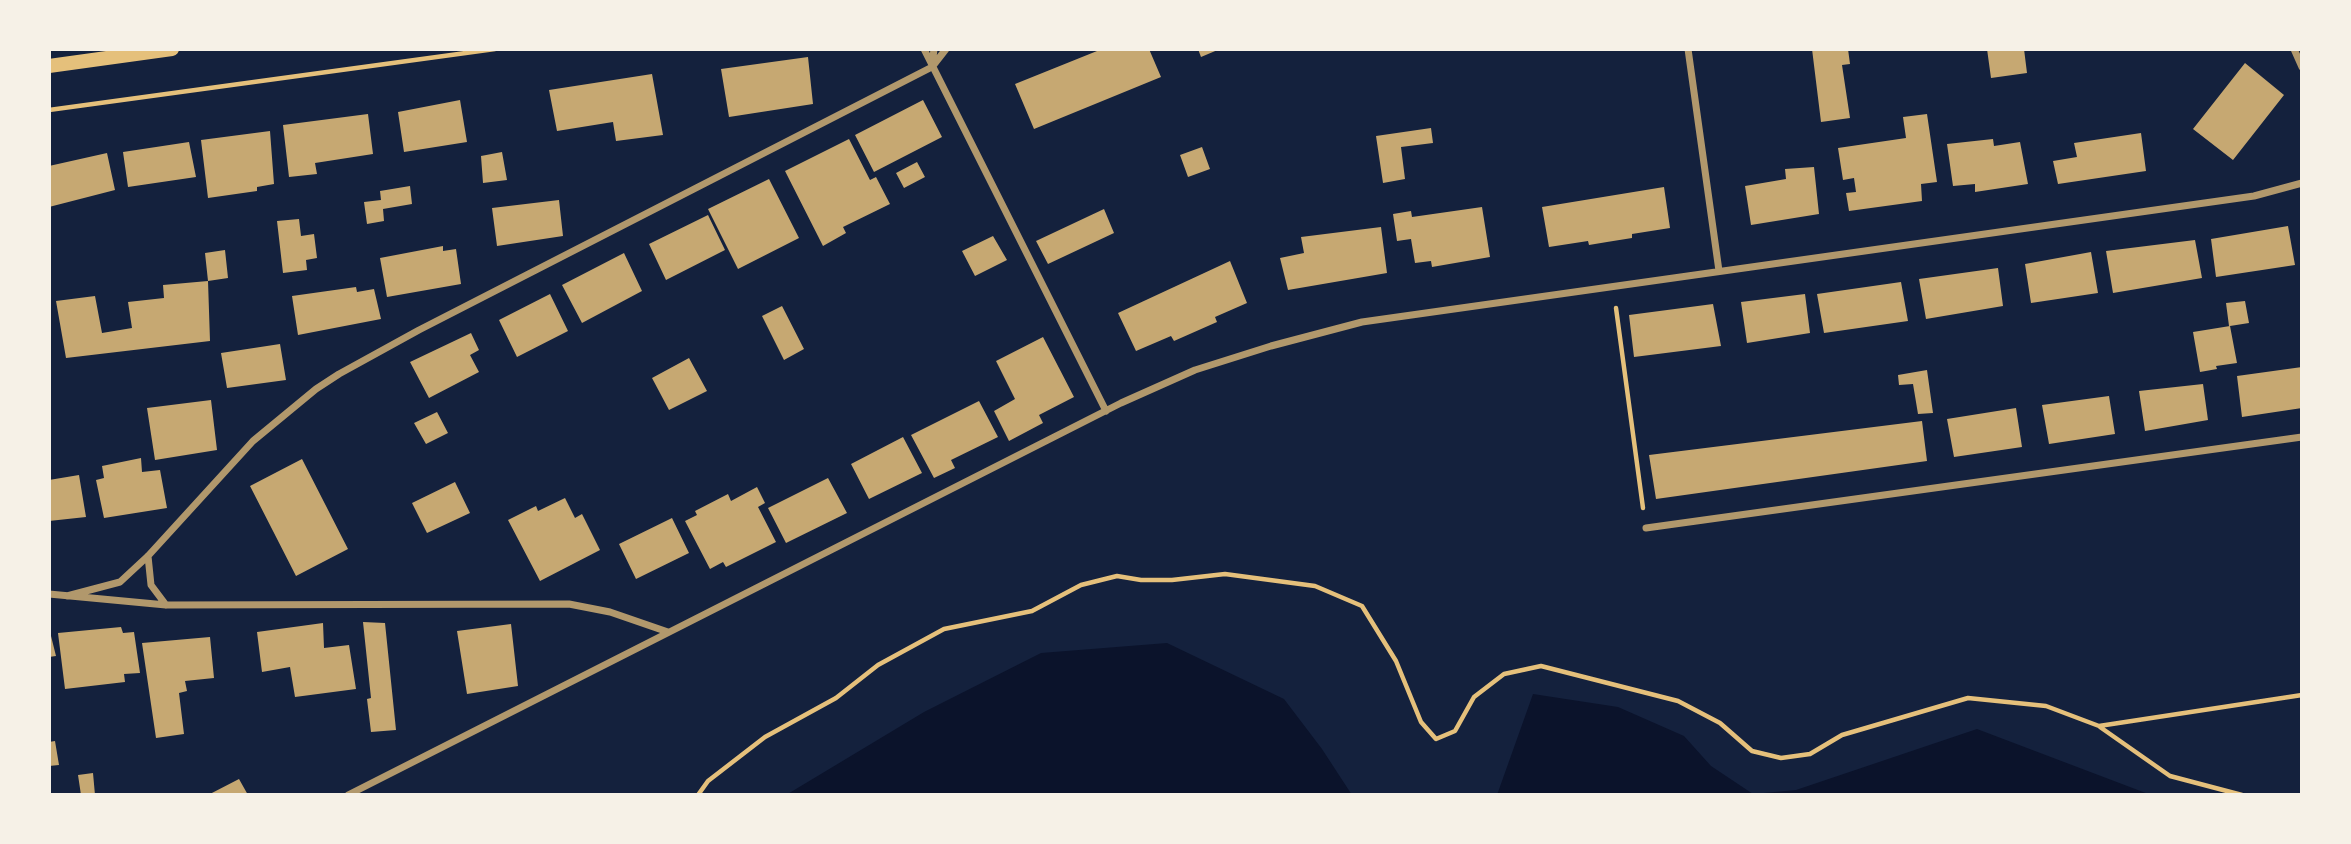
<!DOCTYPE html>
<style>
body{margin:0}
#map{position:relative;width:2351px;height:844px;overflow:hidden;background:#14213d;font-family:"Open Sans",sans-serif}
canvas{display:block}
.frame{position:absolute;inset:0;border:51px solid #f6f1e7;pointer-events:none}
</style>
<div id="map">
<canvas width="2351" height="844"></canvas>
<div class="frame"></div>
</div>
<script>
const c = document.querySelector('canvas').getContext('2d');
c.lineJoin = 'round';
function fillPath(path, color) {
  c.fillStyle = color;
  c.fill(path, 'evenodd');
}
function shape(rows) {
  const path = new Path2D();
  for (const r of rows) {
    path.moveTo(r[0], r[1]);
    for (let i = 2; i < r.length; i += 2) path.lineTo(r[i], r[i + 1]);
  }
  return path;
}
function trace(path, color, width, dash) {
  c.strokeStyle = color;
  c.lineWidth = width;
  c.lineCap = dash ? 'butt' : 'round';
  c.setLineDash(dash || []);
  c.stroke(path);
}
const water = shape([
 [1167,643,1284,699,1322,749,1352,795,786,795,924,712,1041,653],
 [1533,694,1618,707,1684,736,1711,766,1753,794,1796,790,1977,729,2151,795,1497,795]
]);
const building = shape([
 [1102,49,1149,49,1161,77,1034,129,1015,84],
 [1198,49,1220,49,1201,57],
 [1812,49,1848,49,1850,64,1842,65,1850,118,1821,122],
 [1987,49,2024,49,2027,73,1991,78],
 [808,57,813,104,729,117,721,69],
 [2245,63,2284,95,2233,160,2193,129],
 [652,74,663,135,616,141,613,122,557,131,549,90],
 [460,100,467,142,404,152,398,112],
 [923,100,942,137,874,172,855,135],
 [368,114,373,154,315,163,317,174,289,177,283,125],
 [1927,114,1937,182,1921,184,1922,201,1849,211,1846,193,1856,192,1854,178,1843,180,1838,148,1906,138,1903,117],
 [1431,128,1433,143,1401,147,1405,179,1383,183,1376,136],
 [270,131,274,184,257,187,257,191,208,198,201,140],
 [2141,133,2146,171,2058,184,2053,161,2077,157,2074,143],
 [849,139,870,180,876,177,890,204,843,227,846,233,823,246,785,171],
 [1993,139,1994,146,2020,142,2028,184,1975,192,1975,184,1953,186,1947,144],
 [189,142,196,177,128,187,123,152],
 [1202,147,1210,169,1188,177,1180,155],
 [502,152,507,180,483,183,481,156],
 [107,153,115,190,49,207,49,166],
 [917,162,925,177,904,188,896,173],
 [1814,167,1819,214,1751,225,1745,186,1786,179,1785,169],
 [769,179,799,238,738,269,708,209],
 [410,186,412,204,383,209,384,221,367,224,364,202,381,200,380,191],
 [1664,187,1670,228,1632,234,1632,238,1607,242,1589,245,1588,241,1549,247,1542,207],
 [559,200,563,236,497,246,492,208],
 [1482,207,1490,257,1432,267,1431,261,1415,263,1411,239,1397,241,1393,214,1411,211,1412,217],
 [1104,209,1114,233,1048,264,1036,241],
 [708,215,725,250,666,280,649,244],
 [299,219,301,236,314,234,317,258,306,260,307,270,283,273,277,221],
 [2288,226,2295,265,2216,277,2211,239],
 [1381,227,1387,273,1288,290,1280,258,1304,253,1301,237],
 [993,236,1007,260,975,276,962,251],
 [2195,240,2202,278,2113,293,2106,251],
 [443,246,443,251,456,249,461,284,387,297,380,258],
 [225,250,228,278,208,281,205,253],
 [2091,252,2098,293,2031,303,2025,264],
 [624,253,642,291,582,323,562,285],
 [1230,261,1247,303,1215,317,1217,322,1174,341,1171,336,1136,351,1118,313],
 [1998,268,2003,306,1926,319,1919,279],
 [208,281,210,341,66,358,56,301,95,296,102,333,132,328,128,302,164,298,163,285],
 [1901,282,1908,321,1824,333,1817,294],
 [356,287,357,292,374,289,381,319,298,335,292,296],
 [550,294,568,331,517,357,499,320],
 [1805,294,1810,333,1747,343,1741,302],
 [2245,301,2249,323,2230,326,2237,363,2216,366,2217,369,2200,372,2193,332,2230,326,2229,326,2226,303],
 [1713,304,1721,346,1634,357,1629,315],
 [782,306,804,349,784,360,762,316],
 [471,333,479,350,470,355,479,372,429,398,410,362],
 [1043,337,1074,397,1039,415,1043,423,1009,441,994,411,1015,399,996,361],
 [280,344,286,380,227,388,221,353],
 [689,358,707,391,669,410,652,378],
 [2302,367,2302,408,2242,417,2237,376],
 [1927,370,1933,413,1918,414,1913,384,1899,385,1898,375],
 [2203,384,2208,420,2145,431,2139,391],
 [2109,396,2115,434,2049,444,2042,405],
 [211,400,217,450,155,460,147,408],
 [979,401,998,437,951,460,955,468,934,478,911,435],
 [2016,408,2022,447,1954,457,1947,419],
 [437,412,448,433,426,444,414,423],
 [1922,421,1927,461,1656,499,1649,455],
 [903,437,922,473,869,499,851,464],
 [141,458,142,472,160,470,167,508,104,518,96,480,104,478,102,466],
 [302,459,348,549,296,576,250,486],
 [79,475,86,517,49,521,49,480],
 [828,478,847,513,786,543,768,508],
 [455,482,470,513,427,533,412,503],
 [757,487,765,503,758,507,776,542,726,567,723,562,710,569,685,521,697,515,695,511,728,494,731,501],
 [565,498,575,518,582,514,600,550,540,581,508,520,536,506,538,511],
 [672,518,689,553,636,579,619,544],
 [363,622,385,623,396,730,371,732,367,699,371,698],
 [323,623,324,648,349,645,356,689,295,697,290,667,262,672,257,632],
 [511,624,518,686,467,694,457,631],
 [121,627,123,633,134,632,140,673,124,674,125,682,65,689,58,633],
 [49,628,56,656,49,657],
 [210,637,214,678,185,681,187,691,179,693,184,734,156,738,142,643],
 [55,741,59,765,49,766,49,742],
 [93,773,95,795,81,795,78,775],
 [239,779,248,795,208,795]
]);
const path = shape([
 [49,110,495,49],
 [1616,308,1643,508],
 [2100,727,2170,776,2242,795],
 [698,795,708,781,765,737,836,698,878,665,944,629,1032,611,1081,585,1117,576,1141,580,1172,580,1225,574,1315,586,1362,606,1396,661,1421,722,1436,739,1455,731,1474,697,1504,674,1541,666,1678,701,1720,723,1752,751,1781,758,1810,754,1842,735,1968,698,2046,706,2099,726,2302,695]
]);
const minor = shape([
 [924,49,1106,411],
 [1688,49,1719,271],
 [2294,49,2302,67],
 [932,66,934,49],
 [1646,528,2302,437],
 [148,556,151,585,166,605],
 [49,594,166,605,569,604,610,612,668,632],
 [67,596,120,582,148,556,253,441,316,389,339,374,419,330,932,67,946,49],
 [348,795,1121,403,1195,370,1271,346,1362,322,2254,196,2302,183]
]);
const secondary = shape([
 [49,66,172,49]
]);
fillPath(water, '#0b132b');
fillPath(building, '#c6a872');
trace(path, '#e5c07b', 4.5);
trace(minor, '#b1986c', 7);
trace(secondary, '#e5c07b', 14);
</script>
